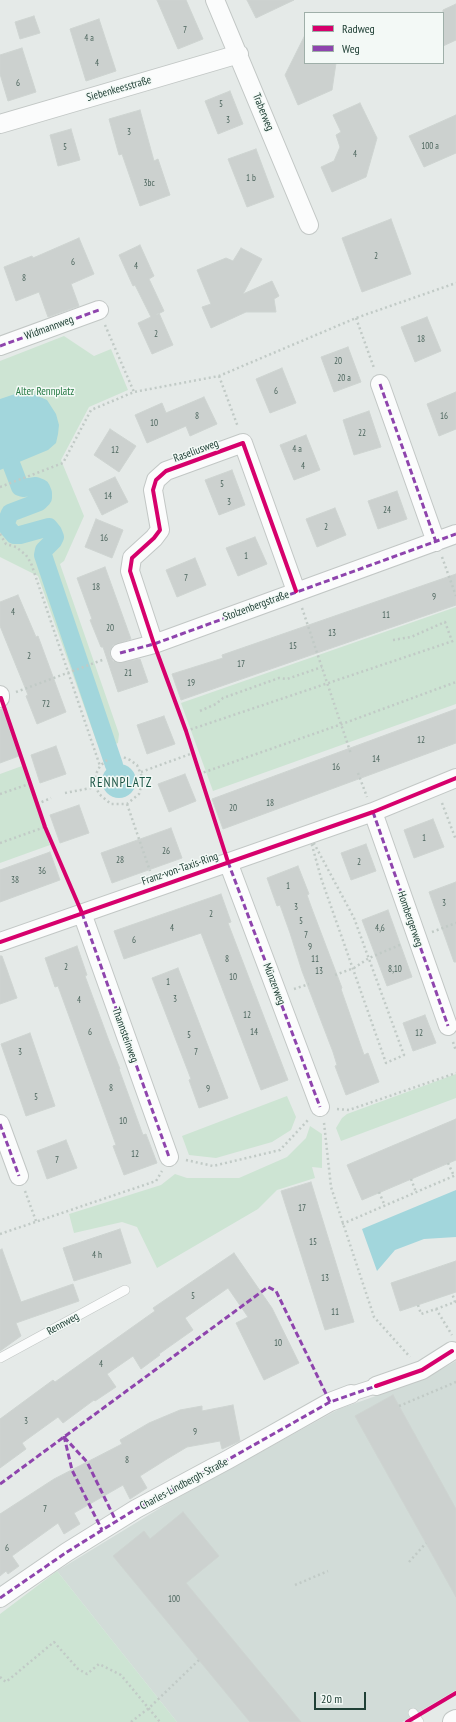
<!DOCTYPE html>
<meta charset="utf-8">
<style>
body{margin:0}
#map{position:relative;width:456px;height:1722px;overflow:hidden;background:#e5eae8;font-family:"PT Sans Narrow",sans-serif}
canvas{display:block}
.legend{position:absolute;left:304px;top:12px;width:140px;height:52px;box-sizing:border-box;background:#f3f9f6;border:1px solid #9fafa9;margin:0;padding:5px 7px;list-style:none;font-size:12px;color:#204036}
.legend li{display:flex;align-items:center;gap:8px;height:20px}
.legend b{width:20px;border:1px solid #9fafa9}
.scale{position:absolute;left:314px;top:1692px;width:52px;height:18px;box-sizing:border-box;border:2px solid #204036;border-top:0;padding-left:5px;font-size:12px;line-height:14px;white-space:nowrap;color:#204036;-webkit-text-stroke:3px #f3f9f6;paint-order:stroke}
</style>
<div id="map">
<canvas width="456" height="1722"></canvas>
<ul class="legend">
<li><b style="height:5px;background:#d6006c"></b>Radweg</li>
<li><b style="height:5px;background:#8e44ad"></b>Weg</li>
</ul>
<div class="scale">20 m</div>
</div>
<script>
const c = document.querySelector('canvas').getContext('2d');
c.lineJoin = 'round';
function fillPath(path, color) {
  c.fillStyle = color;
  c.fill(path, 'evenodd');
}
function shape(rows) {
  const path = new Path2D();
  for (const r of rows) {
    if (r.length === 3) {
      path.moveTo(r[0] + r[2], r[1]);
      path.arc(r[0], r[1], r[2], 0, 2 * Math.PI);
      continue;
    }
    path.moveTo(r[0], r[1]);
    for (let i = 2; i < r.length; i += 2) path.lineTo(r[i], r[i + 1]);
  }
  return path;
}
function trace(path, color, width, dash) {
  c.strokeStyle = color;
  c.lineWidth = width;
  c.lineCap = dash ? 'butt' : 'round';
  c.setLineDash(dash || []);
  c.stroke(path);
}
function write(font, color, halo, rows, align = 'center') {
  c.font = font + ' "PT Sans Narrow",sans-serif';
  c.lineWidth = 3;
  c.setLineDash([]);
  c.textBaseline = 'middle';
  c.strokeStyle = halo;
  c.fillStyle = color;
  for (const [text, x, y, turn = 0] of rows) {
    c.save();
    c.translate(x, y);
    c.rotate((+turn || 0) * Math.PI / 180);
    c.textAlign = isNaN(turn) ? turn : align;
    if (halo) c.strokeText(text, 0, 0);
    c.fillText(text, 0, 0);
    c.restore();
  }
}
const built = shape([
 [456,1361,456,1690,402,1722,177,1722,57,1571,170,1502,339,1409,424,1379]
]);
const green = shape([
 [64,336,94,356,111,349,128,390,89,407,61,460,84,516,64,561,60,564,119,734,118,743,103,749,97,743,38,576,0,557,0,361],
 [456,607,456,704,213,791,181,703],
 [22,766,50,845,0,863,0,774],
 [456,1074,456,1098,341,1141,336,1128,342,1118,347,1114],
 [287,1096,296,1117,291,1130,272,1142,216,1158,189,1155,182,1136],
 [310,1126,322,1134,322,1168,312,1167,315,1178,277,1190,258,1209,157,1268,137,1227,122,1222,74,1233,69,1214,161,1185,175,1174,187,1178,239,1178,287,1157,306,1138],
 [57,1571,177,1722,0,1722,0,1614]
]);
const water = shape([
 [18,393,33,394,47,400,56,414,59,425,58,434,56,443,48,450,0,470,0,399],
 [119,781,17],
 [456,1190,456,1237,424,1239,395,1250,377,1271,362,1229]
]);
const canal = shape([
 [12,466,20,487,23,488,36,486,41,488,43,493,43,498,39,502,10,513,6,523,8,528,14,535,20,535,49,527,53,532,55,537,53,541,44,550,43,555,114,765]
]);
const building = shape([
 [157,0,186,0,203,39,178,49,157,0],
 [247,0,294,0,256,18,247,0],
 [456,4,456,40,443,46,443,10,456,4],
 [34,16,40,33,20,39,15,22,34,16],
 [99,19,116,71,86,81,70,29,99,19],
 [305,35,305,63,336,63,332,90,298,105,285,75,305,35],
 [22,48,36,92,8,101,0,74,0,55,22,48],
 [230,91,243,124,218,134,205,101,230,91],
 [360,103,377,138,366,177,332,192,321,167,334,161,340,147,336,135,341,132,333,115,360,103],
 [140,110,154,161,158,159,170,195,140,206,122,154,119,155,109,119,140,110],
 [456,115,456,153,424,167,409,136,456,115],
 [71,129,80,160,58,166,50,135,71,129],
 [256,149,274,197,247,207,228,159,256,149],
 [391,219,411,274,362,292,342,238,391,219],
 [79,238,94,274,71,284,79,306,48,317,39,292,16,301,4,267,32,256,33,258,79,238],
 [140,245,154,276,149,279,164,311,156,315,159,313,173,345,152,354,138,323,151,317,135,285,133,286,119,255,140,245],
 [241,248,262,259,243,294,272,281,279,296,274,299,276,312,246,312,211,328,202,307,211,304,197,270,226,258,233,261,241,248],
 [427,317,441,351,415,362,401,327,427,317],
 [348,347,361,382,334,392,321,357,348,347],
 [282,368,296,403,270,413,256,379,282,368],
 [456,392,456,429,439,436,427,404,456,392],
 [204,397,217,424,190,436,186,426,147,443,135,415,162,403,166,413,204,397],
 [369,411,381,447,354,455,343,420,369,411],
 [110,429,136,446,119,472,94,455,110,429],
 [306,435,320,470,294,480,280,445,306,435],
 [232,470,245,505,219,515,205,480,232,470],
 [115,477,128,502,102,515,89,489,115,477],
 [397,491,407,519,378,529,368,501,397,491],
 [335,508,346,535,317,547,306,519,335,508],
 [96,519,123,530,112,558,85,547,96,519],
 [255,537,267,564,238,576,226,548,255,537],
 [195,558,206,585,177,597,166,570,195,558],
 [105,567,131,639,113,645,110,651,110,656,113,661,118,663,140,659,148,682,118,692,103,647,101,647,90,620,92,619,77,578,105,567],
 [456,574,456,605,181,700,172,674,223,658,222,655,456,574],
 [18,595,36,637,38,636,66,712,37,724,26,696,28,695,0,626,0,602,18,595],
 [2,709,19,756,0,763,0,710,2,709],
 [456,709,456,743,223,829,212,799,456,709],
 [164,716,175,744,147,754,137,725,164,716],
 [56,746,66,774,40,783,31,755,56,746],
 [185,774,196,801,169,812,158,784,185,774],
 [79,805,89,833,60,843,50,815,79,805],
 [433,819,444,847,414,858,404,830,433,819],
 [171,828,182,858,112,883,101,853,171,828],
 [366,844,376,871,351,880,341,853,366,844],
 [50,852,60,880,0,902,0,870,50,852],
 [298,866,309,894,307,895,312,909,342,988,341,989,364,1055,368,1053,379,1082,346,1095,335,1066,337,1065,333,1052,302,971,290,933,280,905,277,906,267,878,298,866],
 [456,882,456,962,454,962,429,892,456,882],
 [221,894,231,922,228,923,288,1080,261,1090,201,933,124,959,114,931,221,894],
 [388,910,412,977,387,986,362,920,388,910],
 [77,946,87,975,85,976,109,1041,120,1069,119,1069,143,1135,146,1134,157,1163,124,1175,113,1146,116,1145,58,986,55,987,45,958,77,946],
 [0,956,2,956,17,998,0,1004,0,956],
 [178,968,228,1098,199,1108,189,1080,191,1079,152,978,178,968],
 [425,1015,436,1043,413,1051,403,1023,425,1015],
 [30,1033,55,1106,26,1116,1,1044,30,1033],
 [456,1119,456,1160,362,1200,347,1165,456,1119],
 [66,1140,77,1168,47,1179,37,1151,66,1140],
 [311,1182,354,1322,325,1330,281,1191,311,1182],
 [120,1229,131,1263,74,1281,63,1248,120,1229],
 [2,1249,21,1302,73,1284,79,1301,16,1323,21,1336,0,1351,0,1250,2,1249],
 [234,1253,272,1308,299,1363,264,1380,236,1323,248,1317,228,1288,185,1318,193,1330,159,1354,160,1355,141,1369,133,1356,107,1374,116,1387,95,1401,94,1400,63,1423,58,1417,22,1443,26,1449,0,1468,0,1419,53,1380,55,1382,155,1311,153,1308,234,1253],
 [456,1261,456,1292,400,1311,391,1283,456,1261],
 [393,1395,456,1509,456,1597,355,1416,393,1395],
 [233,1405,240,1441,222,1449,220,1441,187,1447,167,1459,140,1476,147,1488,130,1499,123,1485,74,1513,80,1524,64,1534,58,1523,12,1556,19,1566,8,1574,6,1571,0,1576,0,1514,54,1479,122,1444,120,1440,149,1423,180,1410,202,1406,202,1411,233,1405],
 [183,1512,219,1556,186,1583,301,1722,250,1722,113,1556,144,1531,150,1539,183,1512]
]);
const path = shape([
 [356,318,374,368],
 [105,325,134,392],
 [219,376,238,427],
 [0,487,63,463,91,410,134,392,219,376,356,318,456,283],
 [0,534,6,544,16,547,26,555,31,563,100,766],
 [442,557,456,596],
 [302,608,351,754],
 [393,640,411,637,445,622,452,641],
 [160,659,186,731,223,846],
 [16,692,105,659],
 [200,711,216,704,223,698,279,678,287,679,322,667],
 [6,713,45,827,76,899],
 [186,731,456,640],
 [107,760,100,766,96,774,96,787,99,794,111,804,127,804,139,794,143,779,137,765,130,760,123,757],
 [141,772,193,753],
 [358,773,367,797],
 [199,774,342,724,456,682],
 [65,793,96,787],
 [0,794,29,784],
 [442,803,456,840],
 [37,804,51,798],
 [127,804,150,871],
 [309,834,354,918,404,1055,386,1063,321,878,309,834],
 [0,843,45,827],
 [432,932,456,923],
 [335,975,354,968,369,958,402,944],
 [294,989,309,984],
 [453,1042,456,1051],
 [337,1109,349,1110,456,1073],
 [324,1123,331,1187,374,1317,410,1357],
 [186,1160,213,1166,280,1150,309,1119],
 [448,1163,454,1176],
 [411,1179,416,1192],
 [25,1191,36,1221],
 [379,1192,385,1206],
 [342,1224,456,1175],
 [0,1234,156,1181,162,1171],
 [418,1305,421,1314,436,1309,452,1335],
 [436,1309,455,1302,452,1293],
 [399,1406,456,1382],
 [409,1562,426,1543],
 [295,1585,328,1571],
 [0,1677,6,1682,54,1642,78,1669,87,1674,99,1664,121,1675,160,1722],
 [131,1722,149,1708,199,1660]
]);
const service = shape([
 [0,1358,125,1290],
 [413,1713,419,1722]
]);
const pedestrian = shape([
 [351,1394,376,1386]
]);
const minor = shape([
 [215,0,309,225],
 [0,124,239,54],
 [0,346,99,310],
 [380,384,436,542],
 [154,644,130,571,132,558,154,538,160,530,153,490,156,480,166,471,243,443,296,591],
 [120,653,154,644,456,534],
 [0,695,0,698],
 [373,812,448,1026],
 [228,862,320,1107],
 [82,913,169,1157],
 [0,942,373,812,456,778],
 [0,1124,19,1176],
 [376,1386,422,1370,452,1351],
 [0,1598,67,1552,136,1509,229,1459,330,1402,351,1394]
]);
const tertiary = shape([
 [454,1722,456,1721]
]);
const quiet = shape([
 [0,346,99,310],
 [380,384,436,542],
 [120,653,154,644,456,534],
 [373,812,448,1026],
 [228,862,320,1107],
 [82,913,169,1157],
 [0,1124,19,1176],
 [64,1436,72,1470,102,1530],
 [64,1437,87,1462,116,1521],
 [0,1484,268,1287,276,1291,330,1402],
 [0,1598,67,1552,136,1509,229,1459,330,1402,379,1385]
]);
const cycleway = shape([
 [1,698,45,827,82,913],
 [228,862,186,731,154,644,130,571,132,558,154,538,160,530,153,490,156,480,166,471,243,443,296,591],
 [0,942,373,812,456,778],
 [376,1386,422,1370,452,1351],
 [407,1722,456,1693]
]);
const numberNames = [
 ["7",185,30],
 ["4 a",89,38],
 ["4",97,63],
 ["6",18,83],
 ["5",221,104],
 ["3",228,120],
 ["3",129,132],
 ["100 a",430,146],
 ["5",65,147],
 ["4",355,154],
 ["1 b",251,178],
 ["3bc",149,183],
 ["2",376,256],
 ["6",73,262],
 ["4",136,266],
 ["8",24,278],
 ["2",156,334],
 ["18",421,339],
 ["20",338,361],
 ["20 a",344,378],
 ["6",276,391],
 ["8",197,416],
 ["16",444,416],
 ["10",154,423],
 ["22",362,433],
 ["4 a",297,449],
 ["12",115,450],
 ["4",303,466],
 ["5",222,484],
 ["14",108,496],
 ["3",229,502],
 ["24",387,510],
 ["2",326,527],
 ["16",104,538],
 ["1",246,556],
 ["7",186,578],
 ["18",96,587],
 ["9",434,597],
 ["4",13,612],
 ["11",386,615],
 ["20",110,628],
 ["13",332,633],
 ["15",293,646],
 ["2",29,656],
 ["17",241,664],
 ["21",128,673],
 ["19",191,683],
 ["72",46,704],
 ["12",421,740],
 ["14",376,759],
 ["16",336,767],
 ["18",270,803],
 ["20",233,808],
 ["1",424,838],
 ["26",166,851],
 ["28",120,860],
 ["2",359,862],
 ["36",42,871],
 ["38",15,880],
 ["1",288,886],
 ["3",444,903],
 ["3",296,907],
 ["2",211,914],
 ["5",301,921],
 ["4",172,928],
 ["4,6",380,928],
 ["7",306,935],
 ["6",134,940],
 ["9",310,947],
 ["8",227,959],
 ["11",315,959],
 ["2",66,967],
 ["8,10",395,969],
 ["13",319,971],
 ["10",233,977],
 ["1",168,982],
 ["3",175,999],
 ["4",79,1000],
 ["12",247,1015],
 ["6",90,1032],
 ["14",254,1032],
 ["12",419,1033],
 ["5",189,1035],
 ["3",20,1052],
 ["7",196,1052],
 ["8",111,1088],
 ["9",208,1089],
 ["5",36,1097],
 ["10",123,1121],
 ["12",135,1154],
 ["7",57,1160],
 ["17",302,1208],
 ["15",313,1242],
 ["4 h",97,1255],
 ["13",325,1278],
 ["5",193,1296],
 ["11",335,1312],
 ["10",278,1343],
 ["4",101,1364],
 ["3",26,1421],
 ["9",195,1432],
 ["8",127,1460],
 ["7",45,1509],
 ["6",7,1548],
 ["100",174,1599]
];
const streetNames = [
 ["Siebenkeesstraße",119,89,-16],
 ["Traberweg",263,112,68],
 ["Widmannweg",49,328,-20],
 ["Raseliusweg",196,451,-20],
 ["Stolzenbergstraße",256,606,-20],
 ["Franz-von-Taxis-Ring",180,869,-19],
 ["Hombergerweg",410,919,71],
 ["Münzerweg",274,984,69],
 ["Thannsteinweg",125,1035,70],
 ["Rennweg",63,1324,-29],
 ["Charles-Lindbergh-Straße",184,1484,-28]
];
const parkNames = [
 ["Alter Rennplatz",45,392]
];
const quarterNames = [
 ["RENNPLATZ",121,783]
];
fillPath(built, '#d2dcd8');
fillPath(green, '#cde4d3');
fillPath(water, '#a2d6dc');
trace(canal, '#a2d6dc', 18);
fillPath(building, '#ccd1cf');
trace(building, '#ced4d1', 1);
trace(service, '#c2c7c5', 10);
trace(pedestrian, '#c2c7c5', 16);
trace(minor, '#c2c7c5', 20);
trace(tertiary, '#c2c7c5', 24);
trace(path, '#c1cac6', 2.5, [2, 3]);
trace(service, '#fbfcfc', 9);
trace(pedestrian, '#fbfcfc', 14);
trace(minor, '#fbfcfc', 18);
trace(tertiary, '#fbfcfc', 22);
trace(quiet, '#8e44ad', 3, [6, 3]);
trace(cycleway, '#d6006c', 4);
write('9px', '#4c655d', null, numberNames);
write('11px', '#204036', '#f3f9f6', streetNames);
write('11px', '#277a44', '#f3f9f6', parkNames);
c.letterSpacing = '1px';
write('13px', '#1a5444', '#f3f9f6', quarterNames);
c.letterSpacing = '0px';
</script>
